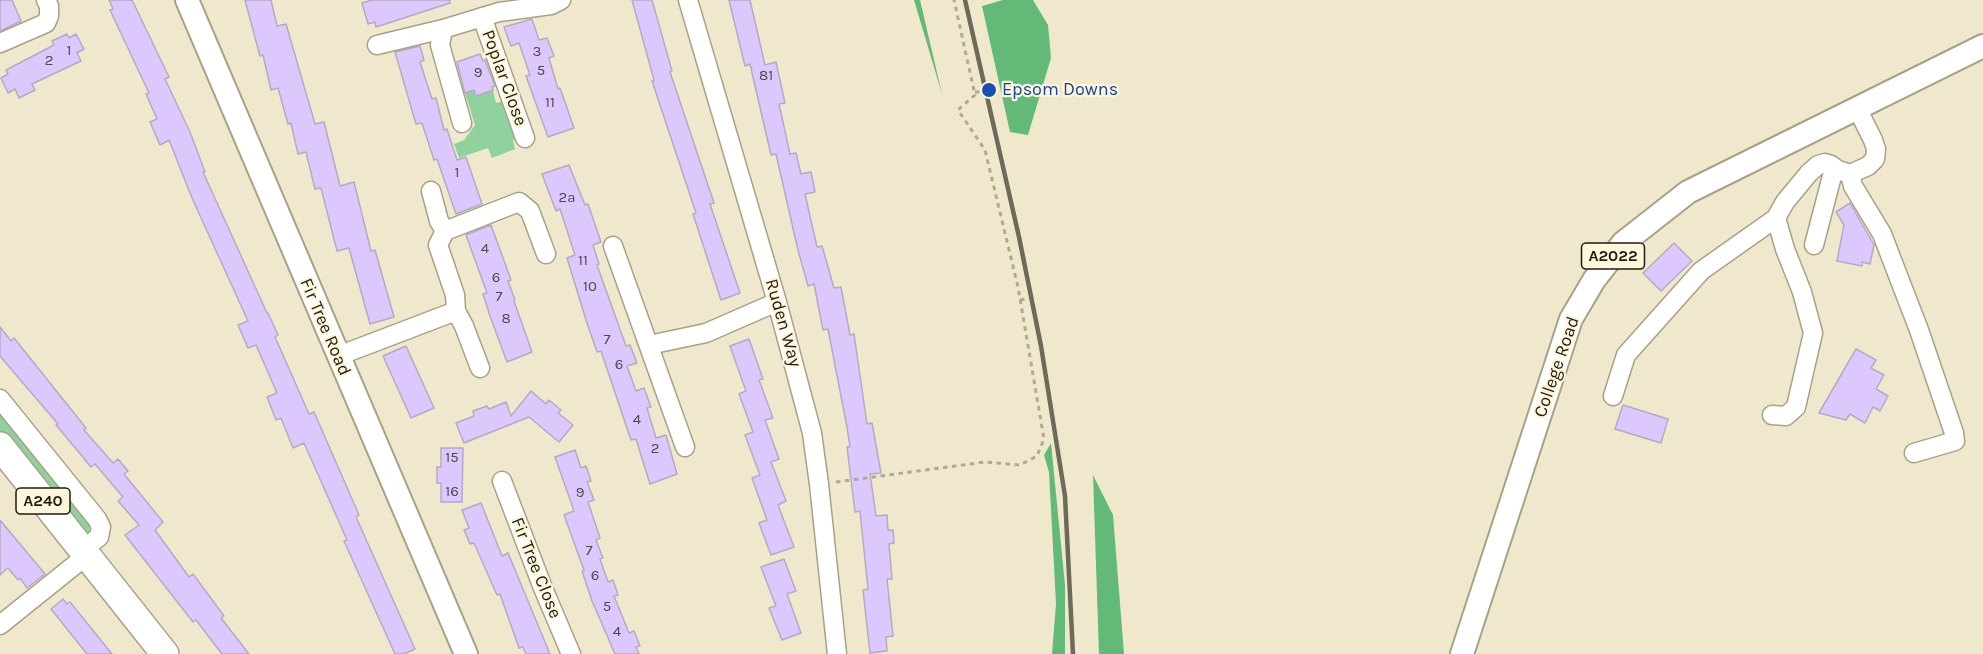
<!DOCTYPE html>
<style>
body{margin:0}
canvas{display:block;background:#f0e8cc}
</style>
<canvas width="1983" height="654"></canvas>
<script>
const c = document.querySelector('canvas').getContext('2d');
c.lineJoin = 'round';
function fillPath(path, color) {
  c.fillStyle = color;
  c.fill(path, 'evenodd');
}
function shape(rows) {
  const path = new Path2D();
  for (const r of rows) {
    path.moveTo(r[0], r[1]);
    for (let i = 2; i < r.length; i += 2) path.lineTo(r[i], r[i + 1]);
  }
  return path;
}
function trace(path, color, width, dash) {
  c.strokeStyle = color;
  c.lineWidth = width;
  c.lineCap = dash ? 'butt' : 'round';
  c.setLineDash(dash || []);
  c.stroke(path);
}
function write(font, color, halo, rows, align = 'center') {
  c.font = font + ' Karla,sans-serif';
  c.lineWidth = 4.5;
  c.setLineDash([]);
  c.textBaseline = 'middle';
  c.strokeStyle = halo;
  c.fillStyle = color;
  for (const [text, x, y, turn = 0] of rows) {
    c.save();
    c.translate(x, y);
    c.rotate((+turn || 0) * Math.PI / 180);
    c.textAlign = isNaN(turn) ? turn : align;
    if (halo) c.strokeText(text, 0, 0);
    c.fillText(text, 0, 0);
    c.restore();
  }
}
const green = shape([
 [474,90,476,96,493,90,496,103,508,100,517,139,513,140,515,149,492,158,488,148,459,158,454,144,464,140,475,125,465,93],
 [0,410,89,521,90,535,87,537,0,433]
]);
const forest = shape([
 [914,0,920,0,942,94],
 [1003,0,1033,0,1048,25,1051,58,1028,135,1010,132,982,6],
 [1051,443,1065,585,1065,654,1052,654,1056,604,1049,472,1044,455],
 [1093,475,1113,515,1124,654,1099,654]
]);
const building = shape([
 [0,0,12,0,21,21,0,31,0,0],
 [109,0,132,0,169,77,165,79,190,132,205,172,203,172,267,313,268,313,278,335,275,337,309,414,314,412,359,515,356,517,415,649,404,654,395,654,344,541,347,540,304,443,293,448,281,418,276,420,267,397,277,393,256,345,248,348,238,325,248,321,192,198,169,140,160,145,150,122,157,119,146,94,149,93,110,10,113,9,109,0],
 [245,0,271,0,277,26,286,24,315,124,324,122,340,186,354,182,371,251,375,250,394,317,370,324,349,248,337,251,321,188,315,189,306,152,298,154,291,123,288,124,278,88,271,90,263,55,260,56,245,0],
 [372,0,450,0,450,3,376,27,375,22,368,24,362,3,372,0],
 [632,0,652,0,672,71,670,72,714,203,710,204,740,293,721,300,693,214,696,213,652,81,654,80,632,0],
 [729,0,750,0,765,65,776,62,785,103,779,104,790,154,796,153,801,174,811,172,815,192,805,194,817,247,822,246,834,288,841,287,850,335,854,334,867,424,872,423,881,473,870,474,876,516,887,515,888,530,893,530,894,543,889,544,892,579,887,579,893,636,886,637,887,651,870,653,863,590,868,589,860,511,855,512,847,447,850,447,847,427,828,329,823,330,814,284,808,286,798,250,776,154,771,155,750,64,745,66,729,0],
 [532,19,539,40,547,38,554,56,549,58,558,89,560,88,574,128,548,137,526,76,530,75,519,43,511,46,504,27,532,19],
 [67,34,69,38,76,34,84,49,77,53,81,61,32,84,35,90,19,98,15,89,8,93,1,78,8,74,6,70,54,45,52,41,67,34],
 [420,46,424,60,420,62,432,99,436,98,444,130,447,129,457,160,466,157,482,204,456,214,437,159,434,160,422,123,416,124,395,52,420,46],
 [480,54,483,61,485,60,495,86,492,87,493,90,476,96,474,90,465,93,457,62,480,54],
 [569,165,585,205,588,204,601,242,593,245,599,264,597,265,626,346,630,345,637,363,627,366,636,391,644,388,651,407,647,408,656,438,666,435,677,474,650,484,636,439,631,440,601,351,597,352,586,320,567,258,575,255,560,209,556,211,542,174,569,165],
 [1850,203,1874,245,1870,264,1862,262,1862,266,1837,261,1844,225,1836,212,1850,203],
 [491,225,511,280,508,281,515,300,514,301,532,352,507,362,490,316,483,294,487,293,466,235,491,225],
 [1674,243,1692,261,1661,291,1643,273,1674,243],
 [0,327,11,341,14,338,86,428,84,430,113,463,118,459,128,471,124,474,163,522,155,530,189,577,193,574,224,616,221,618,249,654,222,654,196,620,193,622,125,535,139,525,118,501,123,497,95,464,91,467,82,456,56,425,58,424,0,356,0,327],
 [749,339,763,379,759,380,773,418,765,420,779,459,771,462,786,501,778,505,794,547,771,555,759,523,767,520,752,478,760,475,745,435,753,432,739,394,746,391,730,346,749,339],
 [406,346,434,408,411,418,383,356,406,346],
 [1856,349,1876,360,1871,368,1884,375,1876,389,1888,396,1880,411,1873,407,1865,423,1850,414,1846,420,1819,413,1856,349],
 [531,391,546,404,549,400,561,410,558,413,573,425,559,442,529,417,464,443,456,423,474,416,473,411,487,406,489,409,506,402,511,416,531,391],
 [1623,405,1668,419,1661,443,1615,429,1623,405],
 [441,448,463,448,462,502,441,502,441,483,437,483,437,467,441,467,441,448],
 [575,450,581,468,586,466,591,481,587,482,594,500,588,502,600,538,596,540,603,558,600,559,608,582,613,580,618,595,614,596,629,633,634,631,640,646,636,647,639,654,615,654,592,601,582,571,584,570,564,515,574,511,555,457,575,450],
 [481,503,502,556,508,553,550,654,526,654,523,647,519,648,500,594,497,595,474,543,470,544,464,530,469,528,462,510,481,503],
 [0,520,45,574,27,588,20,578,18,580,8,568,0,575,0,520],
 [784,559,796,591,787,594,801,633,782,640,769,608,776,606,761,567,784,559],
 [63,599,67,604,70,602,112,654,87,654,51,609,63,599]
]);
const path = shape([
 [975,92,981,92],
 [1020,300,1026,299],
 [836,482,985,462,1020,465,1037,456,1044,439,1018,287,985,150,958,110,975,95,954,0]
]);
const minor = shape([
 [688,0,777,302,812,433,819,484,837,654],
 [482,17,525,138],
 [443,29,440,45,462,123],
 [0,43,46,23,49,16,49,6,46,0],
 [377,45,443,29,499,12,551,5,561,0],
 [1850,174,1853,186,1882,234,1919,330,1954,433,1955,441,1914,453],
 [431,191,439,221,445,231,438,245,455,295,456,311,464,326,480,368],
 [445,231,519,202,530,211,546,254],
 [1814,245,1832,176,1838,170],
 [613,246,685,447],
 [649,345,706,333,777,302],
 [338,356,456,311],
 [1613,396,1626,355,1701,271,1776,218],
 [0,399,97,519,101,527,99,537,82,550],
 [1772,415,1786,416,1796,407,1813,333,1802,292,1785,249,1776,218,1785,202,1809,173,1818,165,1825,163,1831,165,1838,170,1850,174,1868,166,1875,159,1876,149,1873,140,1857,108],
 [502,481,543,588,571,654],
 [0,625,86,556]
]);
const major = shape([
 [187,0,466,654],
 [1462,654,1571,319,1594,280,1623,243,1688,192,1983,46]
]);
const highway = shape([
 [0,446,165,654]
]);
const rail = shape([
 [965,0,1019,237,1041,346,1065,496,1073,654]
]);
const markers = [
 [989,90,8,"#1a4fb4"]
];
const numberNames = [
 ["1",69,51],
 ["3",537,52],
 ["2",49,61],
 ["5",541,71],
 ["9",478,73],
 ["81",766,76],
 ["11",550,103],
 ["1",457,173],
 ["2a",567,198],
 ["4",485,249],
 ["11",583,261],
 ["6",496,278],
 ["10",590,287],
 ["7",499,297],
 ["8",506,319],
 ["7",607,340],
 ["6",619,365],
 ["4",637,420],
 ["2",655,449],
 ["15",452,458],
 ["16",452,492],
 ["9",580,493],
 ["7",589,551],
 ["6",595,576],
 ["5",607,607],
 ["4",617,632]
];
const shields = [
 [1613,256,63],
 [43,501,54]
];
const shieldNames = [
 ["A2022",1613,256],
 ["A240",43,501]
];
const streetNames = [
 ["Poplar Close",504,78,70],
 ["Ruden Way",783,323,74],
 ["Fir Tree Road",325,327,67],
 ["College Road",1557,367,-71],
 ["Fir Tree Close",536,568,68]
];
const transitNames = [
 ["Epsom Downs",1002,90]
];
fillPath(green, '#90d29d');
fillPath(forest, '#63b977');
fillPath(building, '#ddc8fe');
trace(building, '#b3aac3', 1.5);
trace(minor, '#a9a187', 21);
trace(major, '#a9a187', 26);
trace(highway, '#a9a187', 30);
trace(path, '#b0a993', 3, [4.5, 4.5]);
trace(minor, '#fff', 18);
trace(major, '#fff', 22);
trace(highway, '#fff', 27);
trace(rail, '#6e6958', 4.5);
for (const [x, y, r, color] of markers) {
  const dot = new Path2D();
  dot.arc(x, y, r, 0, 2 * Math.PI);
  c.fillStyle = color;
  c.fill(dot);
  trace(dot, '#fef6da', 2);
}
write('15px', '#4e474d', null, numberNames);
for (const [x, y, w] of shields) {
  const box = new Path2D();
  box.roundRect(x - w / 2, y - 13, w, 26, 4.5);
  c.fillStyle = '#fef6da';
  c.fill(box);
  trace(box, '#1e1c12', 1.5);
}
write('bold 16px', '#1e1c12', null, shieldNames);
write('18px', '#1e1c12', '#fef6da', streetNames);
write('18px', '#164399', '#fef6da', transitNames, 'left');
</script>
